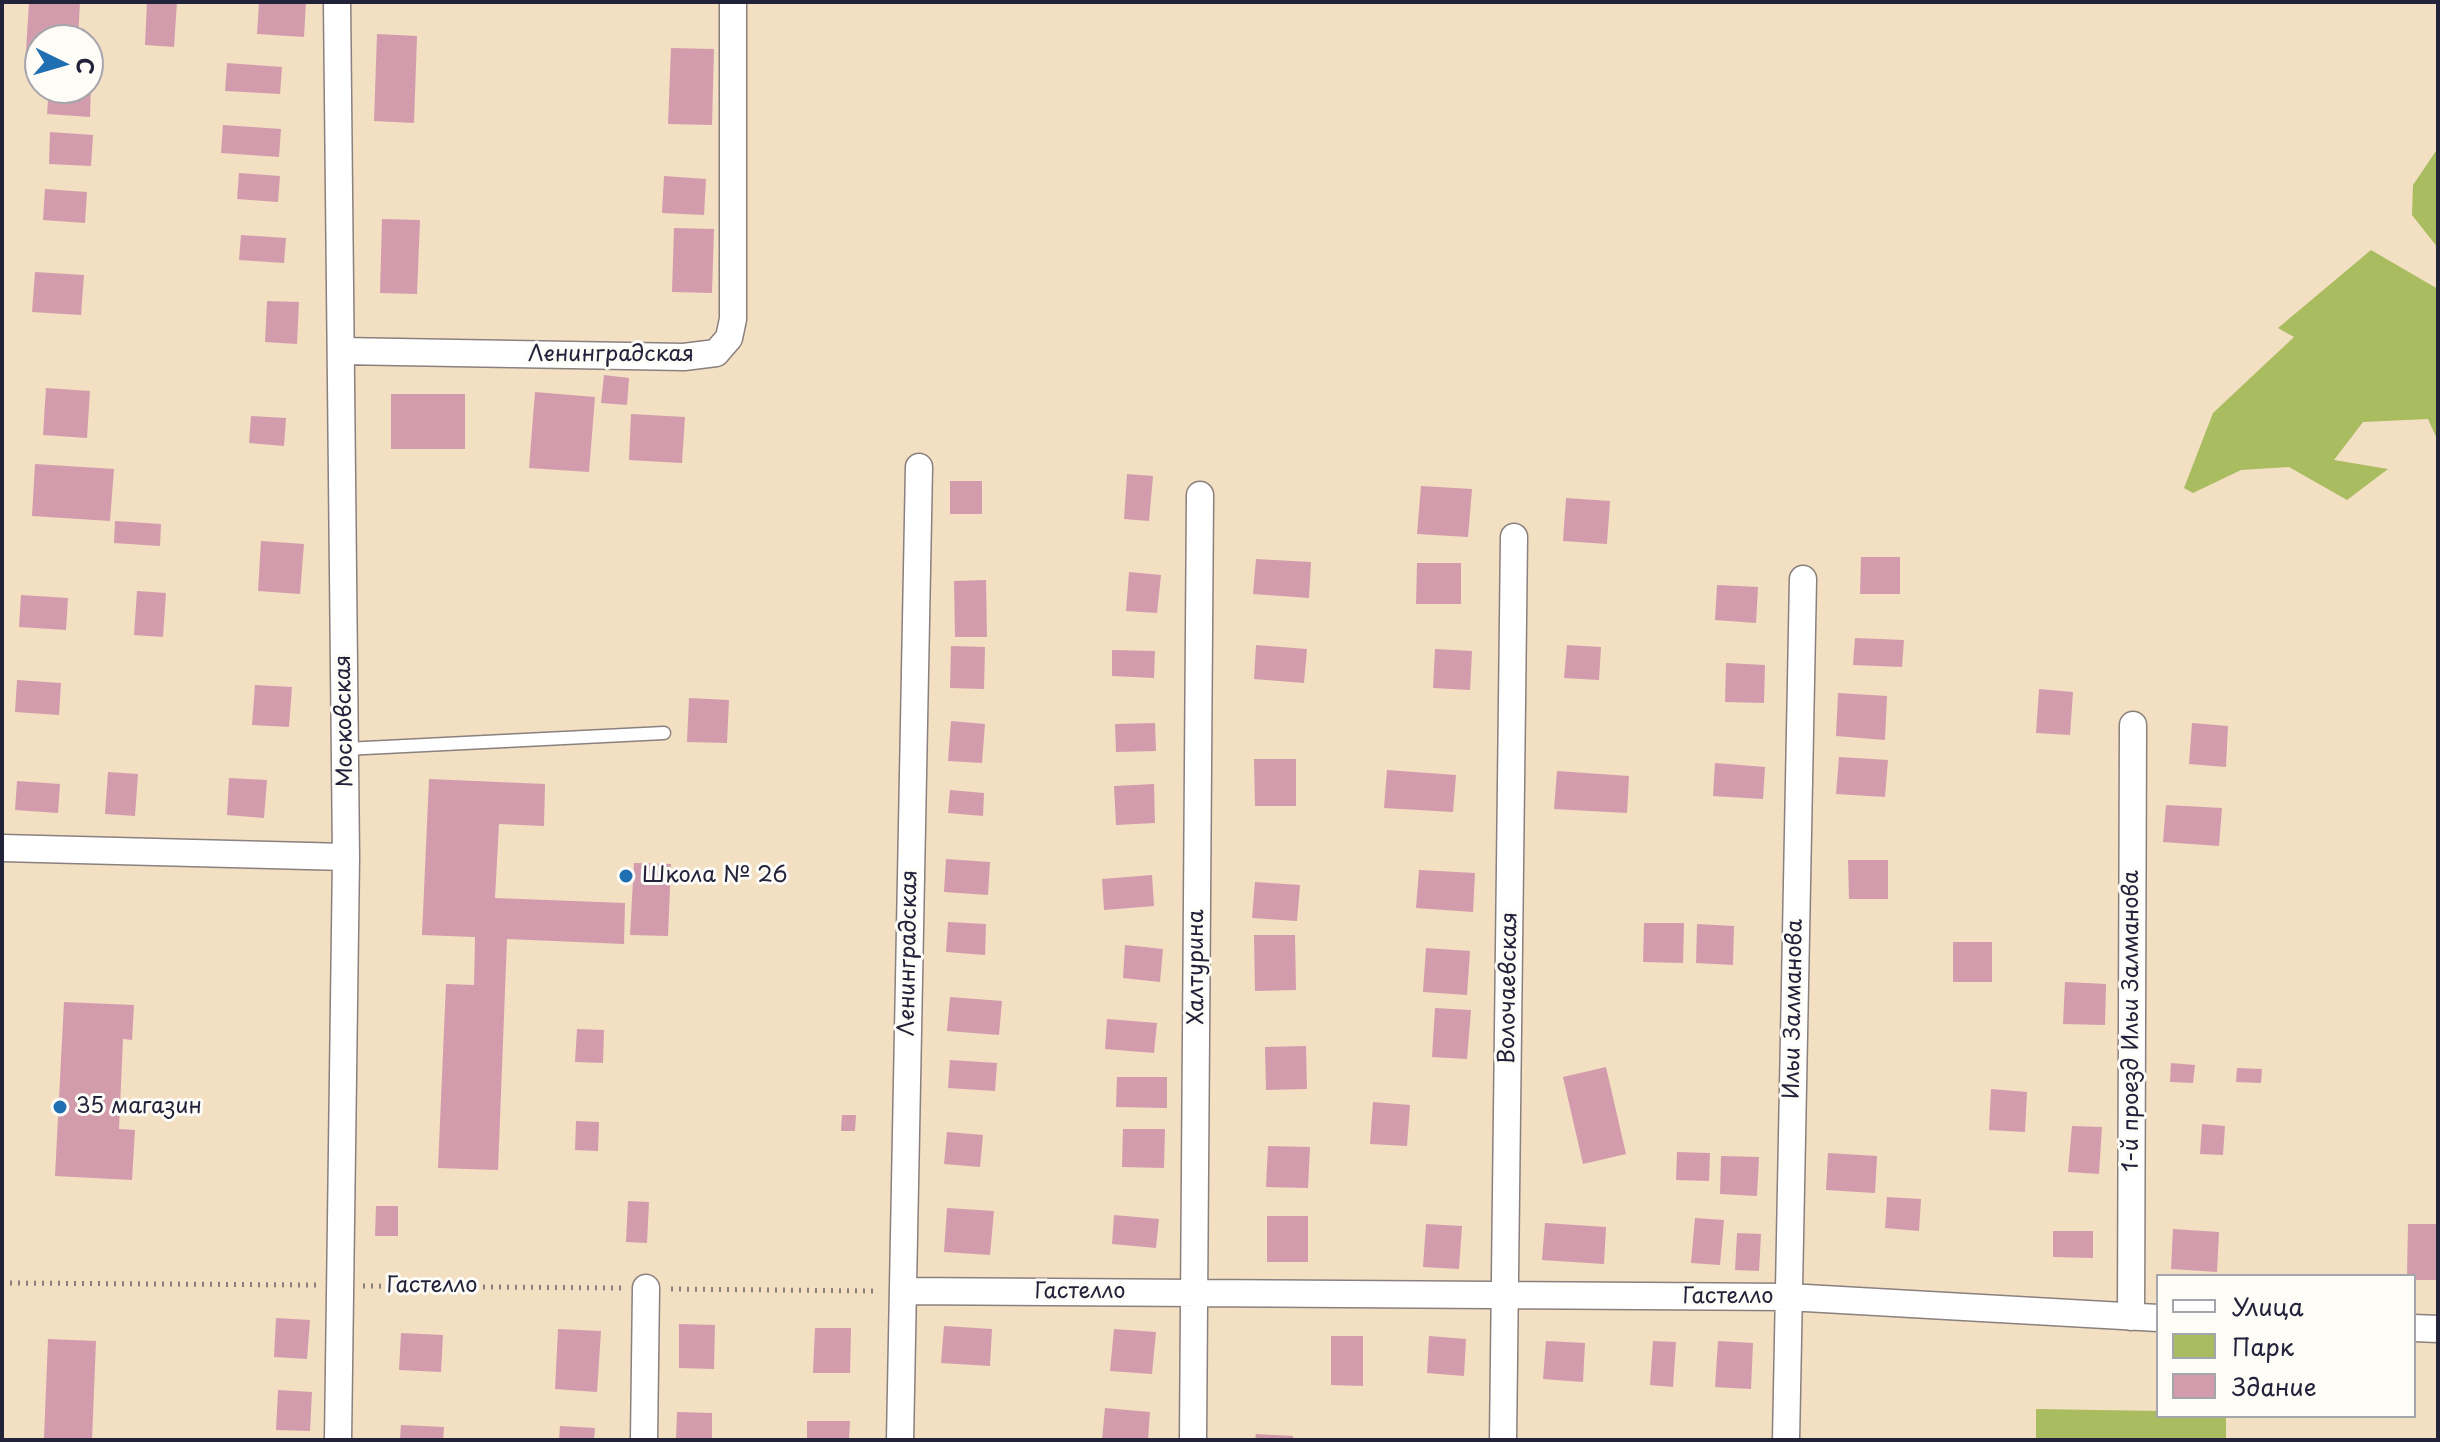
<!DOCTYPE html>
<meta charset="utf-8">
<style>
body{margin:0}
#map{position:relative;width:2440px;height:1442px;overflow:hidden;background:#f3dfc2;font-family:"Playpen Sans",sans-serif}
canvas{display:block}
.frame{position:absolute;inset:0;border:4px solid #22223b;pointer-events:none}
.legend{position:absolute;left:2156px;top:1274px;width:260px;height:144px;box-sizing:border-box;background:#fdfcf7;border:2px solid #a5a5ac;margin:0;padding:10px 14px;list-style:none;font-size:24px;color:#22223b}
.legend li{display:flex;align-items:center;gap:16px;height:40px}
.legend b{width:40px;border:2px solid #a5a5ac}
.north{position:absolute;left:24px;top:24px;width:80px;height:80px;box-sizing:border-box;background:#fdfcf7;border:2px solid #a5a5ac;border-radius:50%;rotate:95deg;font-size:22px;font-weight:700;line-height:32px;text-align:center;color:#22223b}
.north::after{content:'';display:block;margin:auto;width:28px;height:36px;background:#1f6fb2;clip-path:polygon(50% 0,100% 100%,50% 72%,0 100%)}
</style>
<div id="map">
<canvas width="2440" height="1442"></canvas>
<div class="frame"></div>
<ul class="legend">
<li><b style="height:10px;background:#fff"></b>Улица</li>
<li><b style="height:22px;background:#aabc60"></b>Парк</li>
<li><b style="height:22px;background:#d39cad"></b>Здание</li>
</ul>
<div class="north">С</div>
</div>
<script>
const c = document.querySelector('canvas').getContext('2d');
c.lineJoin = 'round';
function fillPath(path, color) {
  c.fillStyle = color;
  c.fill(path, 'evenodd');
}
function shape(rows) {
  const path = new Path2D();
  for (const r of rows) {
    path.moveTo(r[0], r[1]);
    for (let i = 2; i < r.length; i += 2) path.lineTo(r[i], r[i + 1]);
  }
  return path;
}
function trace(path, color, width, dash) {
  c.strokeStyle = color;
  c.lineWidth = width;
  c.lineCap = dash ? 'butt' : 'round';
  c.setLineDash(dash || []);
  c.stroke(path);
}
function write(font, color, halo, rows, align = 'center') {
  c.font = font + ' "Playpen Sans",sans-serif';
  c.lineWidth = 6;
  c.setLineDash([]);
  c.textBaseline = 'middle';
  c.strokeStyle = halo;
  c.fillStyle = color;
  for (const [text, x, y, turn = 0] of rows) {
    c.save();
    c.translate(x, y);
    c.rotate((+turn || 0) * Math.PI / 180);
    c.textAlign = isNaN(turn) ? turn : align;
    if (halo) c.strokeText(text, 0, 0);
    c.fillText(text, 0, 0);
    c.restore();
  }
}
const green = shape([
 [2438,148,2438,248,2412,215,2413,185],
 [2371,250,2438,289,2438,441,2428,419,2363,422,2334,460,2388,469,2347,500,2289,467,2241,470,2193,493,2184,488,2213,413,2294,337,2278,328],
 [2036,1409,2158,1411,2158,1416,2226,1416,2226,1440,2036,1440]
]);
const building = shape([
 [29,2,80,2,78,40,40,40,40,52,26,51],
 [147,2,177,2,174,47,145,45],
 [259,2,306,2,304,37,257,34],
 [377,34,417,36,414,123,374,121],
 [671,48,714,49,712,125,668,124],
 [227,63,282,67,280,94,225,91],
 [88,85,91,85,90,117,47,114,49,88,88,88],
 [223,125,281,129,279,157,221,153],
 [50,132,93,135,91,166,49,164],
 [239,173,280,176,278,202,237,199],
 [664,176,706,179,704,215,662,213],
 [45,189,87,192,85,223,43,220],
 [382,219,420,220,417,294,380,293],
 [674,228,714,229,712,293,672,292],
 [241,235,286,238,284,263,239,260],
 [35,272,84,275,81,315,32,312],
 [267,301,299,302,297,344,265,342],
 [604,375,629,378,627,405,601,403],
 [46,388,90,391,87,438,43,435],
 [535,392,595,397,589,472,529,468],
 [391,394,465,394,465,449,391,449],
 [631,414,685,417,682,463,629,460],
 [251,416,286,418,284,446,249,443],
 [35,464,114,469,110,521,32,516],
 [1127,474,1153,476,1149,521,1124,519],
 [950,481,982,481,982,514,950,514],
 [1421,486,1472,489,1468,537,1417,534],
 [1566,498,1610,501,1607,544,1563,541],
 [115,521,161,524,160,546,114,543],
 [261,541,304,544,300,594,258,591],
 [1861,557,1900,557,1900,594,1860,594],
 [1256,559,1311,562,1309,598,1253,594],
 [1417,563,1461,563,1461,604,1416,604],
 [1129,572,1161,575,1157,613,1126,611],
 [986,580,987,637,955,637,954,581],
 [1717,585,1758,587,1756,623,1715,620],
 [137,591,166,593,163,637,134,635],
 [21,595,68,598,66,630,19,627],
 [1855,638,1904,640,1902,667,1853,665],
 [1256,645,1307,649,1304,683,1254,679],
 [1567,645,1601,647,1599,680,1564,678],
 [951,646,985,647,984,689,950,688],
 [1435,649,1472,651,1470,690,1433,688],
 [1112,650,1155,651,1154,678,1112,676],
 [1726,663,1765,665,1764,703,1725,702],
 [17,680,61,683,59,715,15,712],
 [255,685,292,687,289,727,252,725],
 [2039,689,2073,692,2070,735,2036,733],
 [1838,693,1887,696,1885,740,1836,736],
 [689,698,729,700,727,743,687,742],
 [951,721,985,724,982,763,948,761],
 [1155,723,1156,751,1116,752,1115,724],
 [2192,723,2228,726,2226,767,2189,764],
 [1839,757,1888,760,1885,797,1836,794],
 [1254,759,1296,759,1296,806,1255,806],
 [1715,763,1765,767,1763,799,1713,796],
 [1387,770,1456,775,1453,812,1384,808],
 [1557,771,1629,776,1627,813,1554,809],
 [108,772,138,774,135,816,105,814],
 [229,778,267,780,264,818,227,815],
 [429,779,545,784,544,826,499,824,495,898,625,903,624,944,507,939,498,1170,438,1168,446,984,474,985,475,937,422,935],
 [17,781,60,784,58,813,15,810],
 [1154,784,1155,823,1116,825,1114,786],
 [950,790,984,793,983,816,948,813],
 [2166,805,2222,808,2219,846,2163,842],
 [946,859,990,862,988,895,944,892],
 [1848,860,1888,860,1888,899,1849,899],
 [634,863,671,864,668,936,630,935],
 [1419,870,1475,873,1473,912,1416,908],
 [1152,875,1154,906,1104,910,1102,879],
 [1255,882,1300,885,1297,921,1252,918],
 [948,922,986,924,985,955,946,952],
 [1644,923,1684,923,1683,963,1643,962],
 [1697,924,1734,926,1733,965,1696,963],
 [1254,935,1295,935,1296,990,1255,991],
 [1953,942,1992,942,1992,982,1953,982],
 [1125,945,1163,949,1160,982,1123,978],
 [1426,948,1470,951,1467,995,1423,992],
 [2065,982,2106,984,2105,1025,2063,1024],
 [950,997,1002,1001,999,1035,947,1031],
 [64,1002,134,1005,132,1040,123,1039,119,1129,135,1130,132,1180,55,1176],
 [1435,1008,1471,1010,1467,1059,1432,1057],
 [1107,1019,1157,1023,1154,1053,1105,1049],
 [577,1029,604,1030,603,1063,575,1062],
 [1306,1046,1307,1089,1266,1090,1265,1047],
 [950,1060,997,1063,995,1091,948,1088],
 [2171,1063,2195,1065,2193,1083,2170,1082],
 [1606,1067,1626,1154,1583,1164,1563,1077],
 [2237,1068,2262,1069,2261,1083,2236,1082],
 [1117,1077,1167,1077,1167,1108,1116,1107],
 [1991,1089,2027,1092,2025,1132,1989,1130],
 [1373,1102,1410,1105,1407,1146,1370,1144],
 [842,1115,856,1115,855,1131,841,1131],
 [576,1121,599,1122,598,1151,575,1150],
 [2202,1124,2225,1126,2223,1155,2200,1154],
 [2072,1126,2102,1127,2099,1174,2068,1172],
 [1123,1129,1165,1129,1164,1168,1122,1167],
 [947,1132,983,1135,980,1167,944,1164],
 [1268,1146,1310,1147,1308,1188,1266,1187],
 [1677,1152,1710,1153,1709,1181,1676,1180],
 [1828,1153,1877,1156,1875,1193,1826,1190],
 [1721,1156,1759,1157,1757,1196,1720,1194],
 [1887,1197,1921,1199,1919,1231,1885,1228],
 [628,1201,649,1202,647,1243,626,1242],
 [376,1206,398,1206,398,1236,375,1236],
 [947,1208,994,1211,990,1255,944,1252],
 [1114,1215,1159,1219,1156,1248,1112,1244],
 [1267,1216,1308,1216,1308,1262,1267,1262],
 [1695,1218,1724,1220,1720,1265,1691,1263],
 [1545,1223,1606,1227,1604,1264,1542,1260],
 [1426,1224,1462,1226,1459,1269,1423,1267],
 [2408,1224,2438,1224,2438,1280,2414,1280,2414,1276,2407,1276],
 [2173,1229,2219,1232,2217,1272,2171,1269],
 [2053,1231,2093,1231,2093,1258,2053,1257],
 [1737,1233,1761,1234,1759,1271,1735,1270],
 [276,1318,310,1320,307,1359,274,1357],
 [679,1324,715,1325,714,1369,679,1368],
 [944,1326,992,1329,990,1366,941,1363],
 [815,1328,851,1328,850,1373,813,1373],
 [558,1329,601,1331,597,1392,555,1389],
 [1114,1329,1156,1332,1152,1374,1110,1371],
 [401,1333,443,1335,441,1372,399,1370],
 [1331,1336,1363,1336,1363,1386,1331,1385],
 [1429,1336,1466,1339,1464,1376,1427,1373],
 [48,1339,96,1341,92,1440,44,1438],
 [1546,1341,1585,1343,1583,1382,1543,1379],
 [1653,1341,1676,1342,1673,1387,1650,1385],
 [1718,1341,1753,1343,1751,1389,1715,1387],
 [278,1390,312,1392,310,1431,276,1430],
 [1105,1408,1150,1412,1148,1440,1102,1440],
 [677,1412,712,1413,712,1440,676,1440],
 [807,1421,850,1421,849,1440,807,1440],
 [401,1425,444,1427,443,1440,400,1440],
 [560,1426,595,1428,594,1440,559,1440],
 [1256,1434,1293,1436,1293,1440,1255,1440]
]);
const path = shape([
 [2,1283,317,1285],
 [363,1286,621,1288],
 [671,1289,877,1291]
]);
const lane = shape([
 [345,749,664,733]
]);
const street = shape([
 [337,2,346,857,338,1440],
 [341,351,684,357,716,353,729,338,733,319,733,2],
 [2,848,346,857],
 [903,1291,1788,1297,2158,1318],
 [2131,1317,2133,725],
 [2414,1328,2438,1329],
 [644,1440,646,1288],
 [900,1440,919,467],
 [1193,1440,1200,495],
 [1503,1440,1514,537],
 [1786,1440,1803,579]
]);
const markers = [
 [626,876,8,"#1f6fb2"],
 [60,1107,8,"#1f6fb2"]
];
const streetNames = [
 ["Ленинградская",611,355],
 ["Московская",345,721,-91],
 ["Ленинградская",909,953,-89],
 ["Халтурина",1197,967,-90],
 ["Волочаевская",1509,988,-89],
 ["Ильи Залманова",1794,1009,-89],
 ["1-й проезд Ильи Залманова",2132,1021,-90],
 ["Гастелло",432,1286],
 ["Гастелло",1080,1292],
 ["Гастелло",1728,1297]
];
const poiNames = [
 ["Школа № 26",642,876],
 ["35 магазин",76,1107]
];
fillPath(green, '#aabc60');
fillPath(building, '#d39cad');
trace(lane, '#8a807e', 15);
trace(street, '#8a807e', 29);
trace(path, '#8a807e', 5, [2, 6]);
trace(lane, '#fff', 12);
trace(street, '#fff', 26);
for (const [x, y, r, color] of markers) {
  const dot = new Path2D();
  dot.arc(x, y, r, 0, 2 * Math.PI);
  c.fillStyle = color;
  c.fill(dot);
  trace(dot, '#fdfcf7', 3);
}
write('22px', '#22223b', '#fdfcf7', streetNames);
write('22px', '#22223b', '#fdfcf7', poiNames, 'left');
</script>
